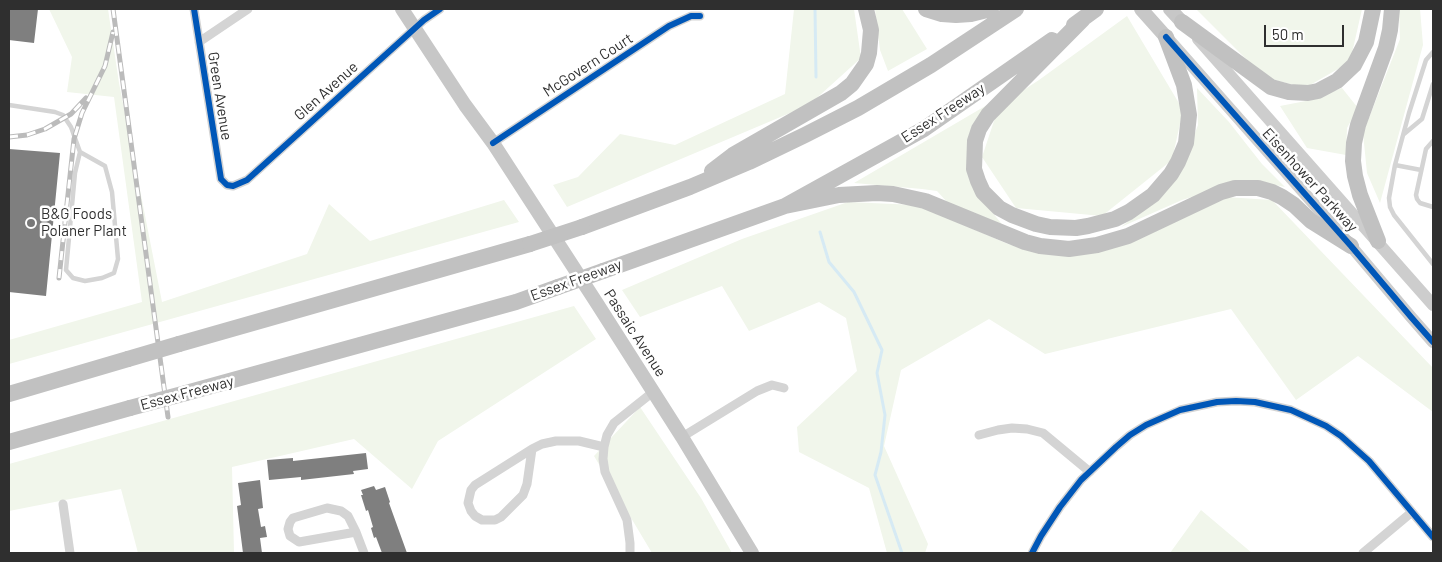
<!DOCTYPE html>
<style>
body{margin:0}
#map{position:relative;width:1442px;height:562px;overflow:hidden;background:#fff;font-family:Barlow,sans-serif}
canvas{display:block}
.frame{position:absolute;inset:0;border:10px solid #2f2f2f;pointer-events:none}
.scale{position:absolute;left:1264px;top:25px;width:80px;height:22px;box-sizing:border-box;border:2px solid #2f2f2f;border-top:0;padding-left:6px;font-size:15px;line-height:18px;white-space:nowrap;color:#2f2f2f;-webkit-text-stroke:4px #fff;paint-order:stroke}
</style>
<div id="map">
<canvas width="1442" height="562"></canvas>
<div class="frame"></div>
<div class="scale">50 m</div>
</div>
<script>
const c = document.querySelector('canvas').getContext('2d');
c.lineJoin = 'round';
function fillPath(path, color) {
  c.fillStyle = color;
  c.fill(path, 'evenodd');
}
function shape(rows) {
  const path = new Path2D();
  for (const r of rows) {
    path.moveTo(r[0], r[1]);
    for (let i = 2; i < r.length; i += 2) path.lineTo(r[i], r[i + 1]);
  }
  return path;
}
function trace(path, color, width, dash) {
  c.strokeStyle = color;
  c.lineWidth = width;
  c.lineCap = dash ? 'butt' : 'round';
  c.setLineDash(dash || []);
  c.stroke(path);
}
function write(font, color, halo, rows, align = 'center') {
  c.font = font + ' Barlow,sans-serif';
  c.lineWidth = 5;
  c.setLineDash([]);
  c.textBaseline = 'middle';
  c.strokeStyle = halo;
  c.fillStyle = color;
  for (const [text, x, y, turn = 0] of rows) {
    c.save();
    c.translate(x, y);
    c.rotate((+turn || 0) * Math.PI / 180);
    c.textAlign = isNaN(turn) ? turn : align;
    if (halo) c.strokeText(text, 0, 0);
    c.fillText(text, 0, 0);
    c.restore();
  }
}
const green = shape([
 [49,9,108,9,119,83,162,302,307,254,329,204,370,241,504,200,519,222,9,364,9,340,142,302,114,97,67,92,72,57],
 [794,9,854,9,861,58,809,105,567,207,553,185,578,177,620,134,675,145,785,94],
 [875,9,902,9,927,49,888,71,880,50],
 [1196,9,1362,9,1350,62,1305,88,1264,77],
 [1399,9,1420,9,1423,45,1380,203,1367,173,1363,133,1400,39],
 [1127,16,1183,110,1172,160,1102,216,1016,208,982,157,997,112,1010,99,1039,80],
 [1197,88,1229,122,1262,164,1285,187,1249,180,1182,200,1121,227,1164,194,1182,168,1198,125],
 [1342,88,1358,108,1347,128,1346,155,1307,148,1280,106,1311,100],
 [987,105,973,129,984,202,1005,228,947,202,937,191,922,189,854,183],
 [1225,197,1272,200,1433,368,1433,412,1358,356,1296,400,1231,309,1045,354,989,319,901,370,884,446,928,544,925,553,887,553,869,488,799,452,797,427,857,371,846,318,819,302,749,331,722,286,640,317,622,290,742,239,848,202,917,205,1008,244,1060,255],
 [574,306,596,339,438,441,412,489,354,439,232,467,234,553,138,553,121,489,9,511,9,464],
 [640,407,701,498,732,553,652,553,594,456],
 [1201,510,1252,553,1170,553]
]);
const stream = shape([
 [815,9,816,77],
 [820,232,829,262,854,292,882,350,877,373,885,415,881,452,875,475,902,553]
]);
const building = shape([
 [9,9,38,9,34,43,9,40],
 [9,149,60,153,46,296,9,292],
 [366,453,368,469,353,471,354,474,301,480,301,477,269,480,267,460,293,458,293,461],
 [260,480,263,508,258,509,261,527,265,526,267,537,260,538,262,553,243,553,237,506,241,505,238,483],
 [374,486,376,490,385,487,390,502,389,503,407,553,382,553,376,537,374,538,371,528,373,527,368,510,366,511,361,495,363,495,361,490]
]);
const lane = shape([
 [1433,52,1426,60,1409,113,1395,165,1389,198,1390,207,1394,215,1433,264],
 [9,105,55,112,63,115,71,127,80,152,75,173,66,270,73,278,85,281,102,278,114,273,118,259,112,192,105,166,80,152],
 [1404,134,1422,119,1433,84],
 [1433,141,1426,149,1416,195,1417,199,1420,203,1433,207],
 [1395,165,1421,170]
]);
const street = shape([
 [194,9,221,179,227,185,233,186,247,180,424,20,440,9],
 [199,42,248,9],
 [493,143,669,26,691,16,700,16],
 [979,435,998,430,1012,428,1027,429,1043,433,1090,472],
 [682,437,757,391,772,385,784,388],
 [532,449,527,484,523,495,501,517,495,520,482,520,475,516,471,511,468,503,471,490,475,485,532,449],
 [532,449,542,444,556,441,579,441,604,447],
 [63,504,70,553],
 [327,508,341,511,348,516,356,532,299,542,290,536,288,529,290,522,293,518,327,508],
 [356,532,364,553],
 [630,553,630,543,627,520,605,472,603,459,604,447,607,435,614,423,653,392],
 [1032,553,1041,536,1060,507,1081,480,1116,447,1130,435,1146,425,1180,410,1217,402,1236,401,1255,402,1291,410,1326,426,1341,436,1369,461,1433,537],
 [1363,553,1412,512]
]);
const secondary = shape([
 [1198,39,1433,305],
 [1171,42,1351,246,1411,317,1433,342]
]);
const primary = shape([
 [402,9,465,105,493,143,598,305,682,437,752,553],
 [1141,9,1166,37],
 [1170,9,1182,22]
]);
const highway = shape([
 [926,9,942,14,956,15,971,14,991,9],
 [1083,19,988,115,979,129,975,141,974,169,978,181,983,192,999,208,1012,215,1036,224,1050,227,1076,228,1088,226,1115,219,1129,212,1153,195,1171,174,1178,162,1186,143,1189,115,1184,85,1166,37],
 [1182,22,1271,87,1289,92,1308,93,1318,91,1337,81,1354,65,1366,42,1373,9],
 [1074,25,1096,9],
 [712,171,733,155,841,93,852,84,866,64,869,53,871,30,866,9],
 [785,206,839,195,877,193,893,194,925,201,1025,242,1040,246,1069,249,1097,245,1128,236,1221,192,1235,188,1258,188,1272,192,1282,197,1294,205,1311,221,1351,246],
 [582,227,690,187,749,162,805,135,858,108,931,65,1016,9],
 [1378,241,1360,195,1355,176,1353,161,1354,143,1358,125,1386,48,1390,30,1392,9],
 [603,271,785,206,924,129,1052,40],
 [179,344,530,244],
 [186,393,516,302,558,287],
 [9,394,128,359],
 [9,442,130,408]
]);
const rail = shape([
 [113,9,168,417],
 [9,137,27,135,45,129,71,114,86,98],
 [59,278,74,139,82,113,105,66,113,32]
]);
const highwayBridge = shape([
 [530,244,582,227],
 [558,287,603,271],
 [128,359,179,344],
 [130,408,186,393]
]);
const cycleway = shape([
 [194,9,221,179,227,185,233,186,247,180,424,20,440,9],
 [1166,37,1351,246,1411,317,1433,342],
 [493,143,669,26,691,16,700,16],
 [1032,553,1041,536,1060,507,1081,480,1116,447,1130,435,1146,425,1180,410,1217,402,1236,401,1255,402,1291,410,1326,426,1341,436,1369,461,1433,537]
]);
const markers = [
 [31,223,5,"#787878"]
];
const streetNames = [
 ["McGovern Court",588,65,-33],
 ["Glen Avenue",326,91,-42],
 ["Green Avenue",220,96,81],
 ["Essex Freeway",943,113,-33],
 ["Eisenhower Parkway",1310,180,48],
 ["Essex Freeway",576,280,-20],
 ["Passaic Avenue",635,333,57],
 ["Essex Freeway",187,393,-15]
];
const poiNames = [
 ["B&G Foods",41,214],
 ["Polaner Plant",41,231]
];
fillPath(green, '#f1f6eb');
trace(stream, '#d6eaf4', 3);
fillPath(building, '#7f7f7f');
trace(lane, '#d4d4d4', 4.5);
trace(street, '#d4d4d4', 9);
trace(secondary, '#cdcdcd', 12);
trace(primary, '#c7c7c7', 14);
trace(highway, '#c1c1c1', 16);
trace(rail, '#bbb', 5);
trace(rail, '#fff', 3, [9]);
trace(highwayBridge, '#c1c1c1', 16);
trace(cycleway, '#0057b8', 6);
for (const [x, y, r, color] of markers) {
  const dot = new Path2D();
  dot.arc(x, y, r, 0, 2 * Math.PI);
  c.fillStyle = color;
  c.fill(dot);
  trace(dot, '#fff', 2);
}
write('15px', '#2f2f2f', '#fff', streetNames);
write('15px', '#2f2f2f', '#fff', poiNames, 'left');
</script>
